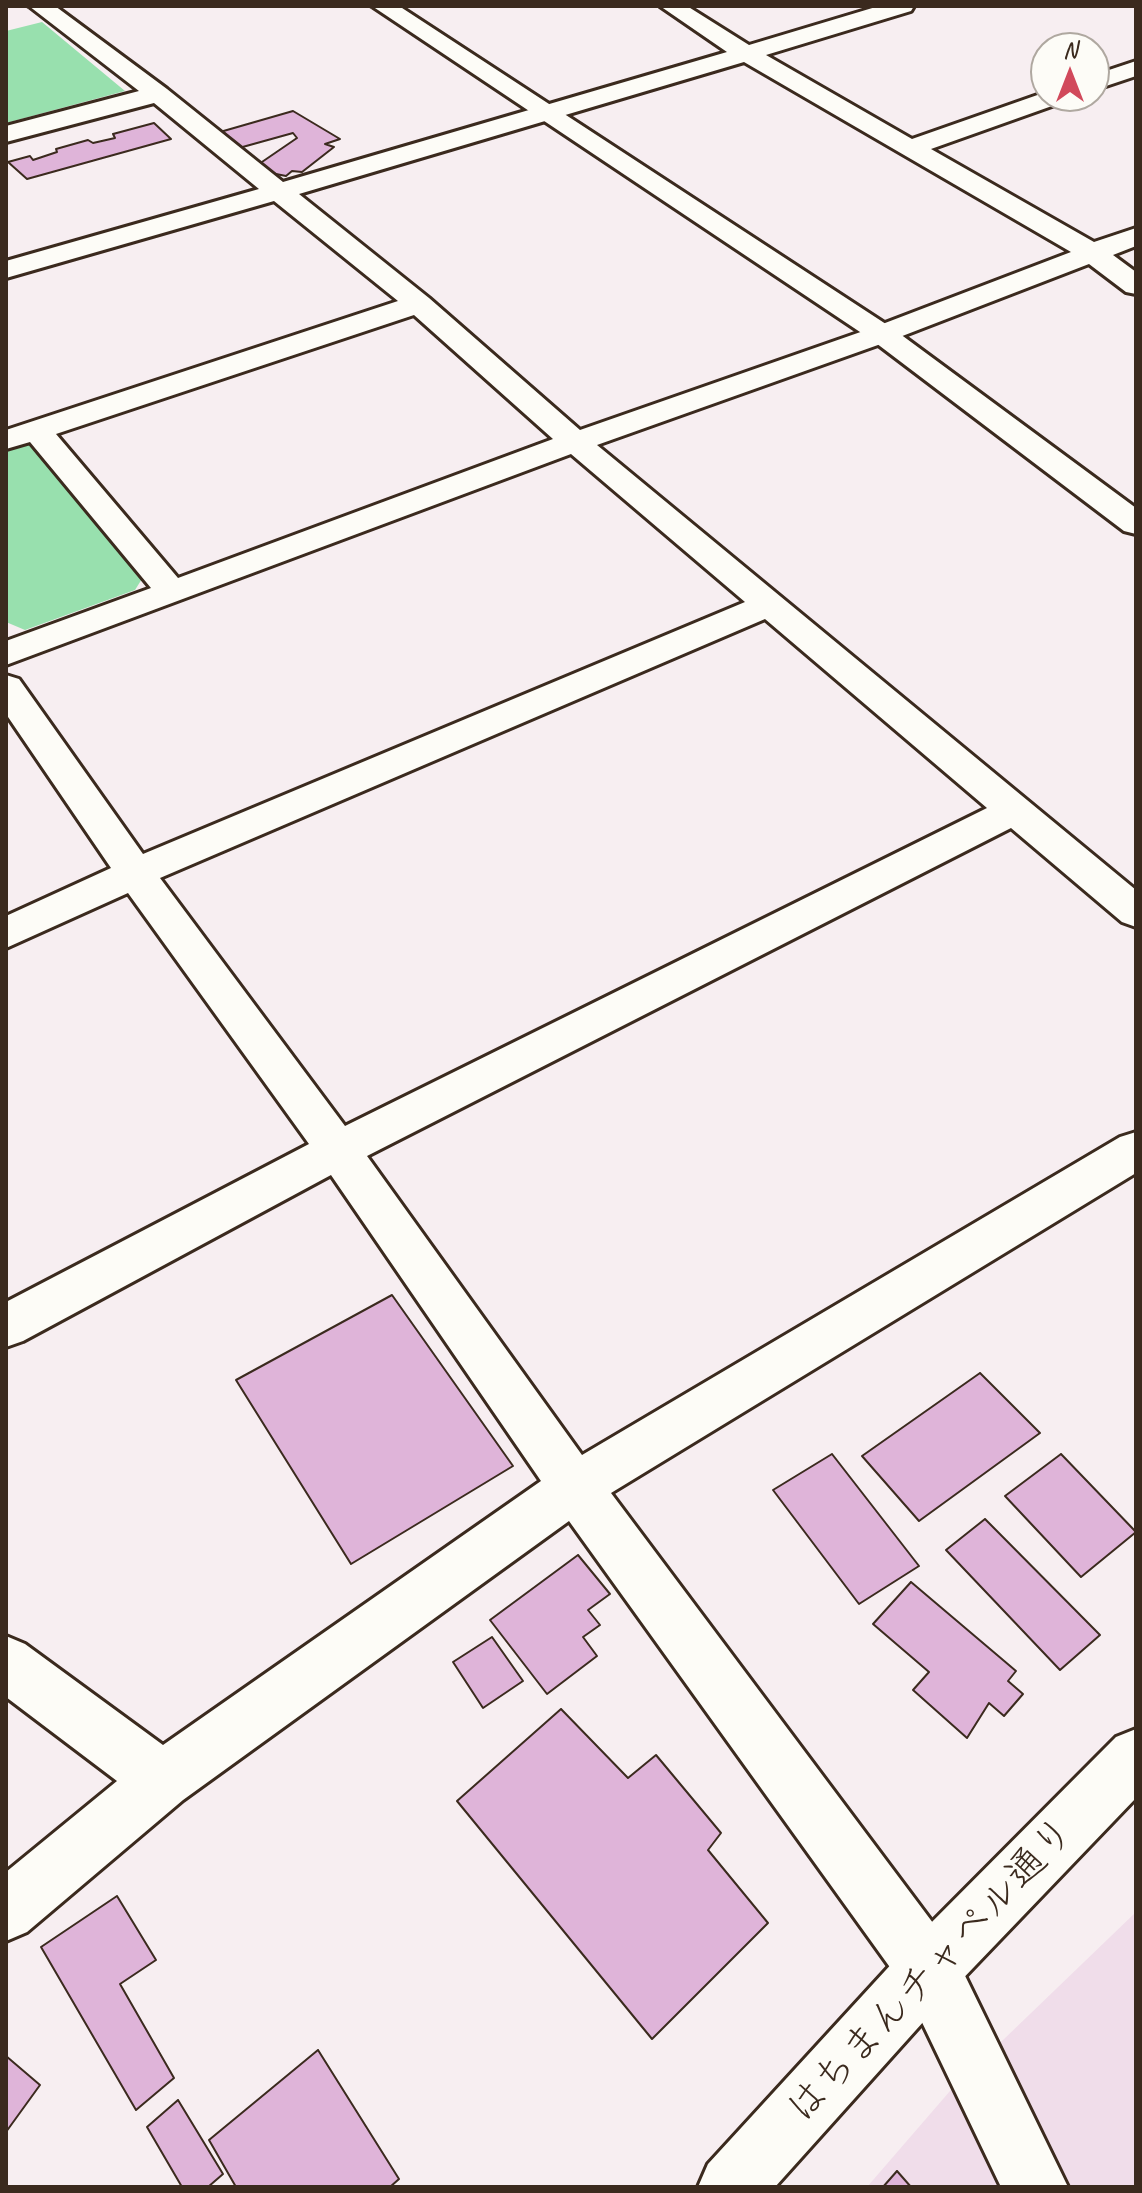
<!DOCTYPE html>
<meta charset="utf-8">
<style>
body{margin:0}
#map{position:relative;width:1142px;height:2193px;overflow:hidden;background:#f7eef1;font-family:Caveat,sans-serif}
canvas{display:block}
.frame{position:absolute;inset:0;border:8px solid #3b2a1e;pointer-events:none}
.north{position:absolute;left:1030px;top:32px;width:80px;height:80px;box-sizing:border-box;background:#fdfcf7;border:2px solid #afa8a0;border-radius:50%;rotate:0deg;font-size:22px;font-weight:700;line-height:32px;text-align:center;color:#3b2a1e}
.north::after{content:'';display:block;margin:auto;width:28px;height:36px;background:#d1495b;clip-path:polygon(50% 0,100% 100%,50% 72%,0 100%)}
</style>
<div id="map">
<canvas width="1142" height="2193"></canvas>
<div class="frame"></div>
<div class="north">N</div>
</div>
<script>
const c = document.querySelector('canvas').getContext('2d');
c.lineJoin = 'round';
function fillPath(path, color) {
  c.fillStyle = color;
  c.fill(path, 'evenodd');
}
function shape(rows) {
  const path = new Path2D();
  for (const r of rows) {
    path.moveTo(r[0], r[1]);
    for (let i = 2; i < r.length; i += 2) path.lineTo(r[i], r[i + 1]);
  }
  return path;
}
function trace(path, color, width, dash) {
  c.strokeStyle = color;
  c.lineWidth = width;
  c.lineCap = dash ? 'butt' : 'round';
  c.setLineDash(dash || []);
  c.stroke(path);
}
function write(font, color, halo, rows, align = 'center') {
  c.font = font + ' Caveat,"Klee One",sans-serif';
  c.lineWidth = 6;
  c.setLineDash([]);
  c.textBaseline = 'middle';
  c.strokeStyle = halo;
  c.fillStyle = color;
  for (const [text, x, y, turn = 0] of rows) {
    c.save();
    c.translate(x, y);
    c.rotate((+turn || 0) * Math.PI / 180);
    c.textAlign = isNaN(turn) ? turn : align;
    if (halo) c.strokeText(text, 0, 0);
    c.fillText(text, 0, 0);
    c.restore();
  }
}
const built = shape([
 [1136,1912,1136,2187,867,2187,950,2091]
]);
const green = shape([
 [42,22,125,91,6,123,6,31],
 [12,445,37,445,145,574,135,590,25,630,6,622,6,447]
]);
const building = shape([
 [293,111,340,139,325,144,334,147,302,172,292,171,286,176,266,172,267,168,259,164,297,138,293,133,239,148,220,132,293,111],
 [154,123,171,139,27,179,8,162,30,156,33,160,57,152,56,149,88,140,93,143,115,138,113,134,154,123],
 [392,1295,513,1466,351,1564,236,1380,392,1295],
 [980,1373,1040,1433,919,1521,862,1456,980,1373],
 [832,1454,919,1566,859,1604,773,1490,832,1454],
 [1061,1454,1136,1532,1081,1577,1005,1496,1061,1454],
 [985,1519,1100,1635,1060,1670,946,1550,985,1519],
 [578,1555,610,1594,588,1610,600,1625,583,1637,597,1656,547,1694,490,1620,578,1555],
 [911,1582,1016,1671,1008,1681,1023,1694,1004,1716,989,1703,967,1738,913,1690,929,1672,873,1624,911,1582],
 [492,1637,523,1681,483,1708,453,1662,492,1637],
 [561,1709,628,1778,656,1755,721,1833,708,1850,768,1923,652,2039,457,1801,561,1709],
 [117,1896,156,1960,120,1984,174,2078,136,2110,41,1947,117,1896],
 [318,2050,399,2179,390,2187,236,2187,209,2140,318,2050],
 [6,2056,40,2085,6,2132,6,2056],
 [178,2100,223,2174,208,2187,182,2187,147,2127,178,2100],
 [897,2171,911,2187,883,2187,897,2171]
]);
const street = shape([
 [29,6,55,6,167,89,283,182,727,52,660,6,687,6,749,45,879,6,914,6,911,11,766,55,912,139,1046,92,1046,96,1069,96,1066,101,931,149,1094,242,1136,228,1136,246,1113,255,1136,272,1136,294,1126,292,1089,264,892,340,597,445,1136,890,1136,927,1122,922,1011,828,367,1156,582,1455,1120,1137,1136,1132,1136,1173,611,1493,951,1947,1068,2187,1001,2187,907,1991,569,1521,183,1800,27,1932,6,1941,6,1872,117,1781,6,1697,6,1636,25,1644,163,1745,541,1481,331,1175,23,1341,6,1347,6,1302,309,1144,128,893,6,948,6,916,111,868,6,714,6,675,19,679,143,854,745,602,571,454,6,665,6,641,151,588,30,442,6,449,6,430,398,301,274,201,6,278,6,261,259,189,154,103,6,142,6,126,139,91,29,6],
 [744,62,1071,252,872,328,580,430,429,298,299,194,744,62],
 [414,315,553,439,178,578,56,434,414,315],
 [765,619,987,808,345,1126,160,878,765,619],
 [1136,61,1136,76,1094,90,1094,75,1136,61]
]);
const secondary = shape([
 [372,6,399,6,892,328,1136,508,1136,534,1124,531,872,340,372,6],
 [1136,1729,1136,1798,951,1991,775,2187,698,2187,708,2164,907,1947,1116,1737,1136,1729]
]);
const nearStreetnames = [
 ["はちまんチャペル通り",932,1971,-47]
];
fillPath(built, '#f0ddea');
fillPath(green, '#98e0ae');
fillPath(building, '#dfb4d9');
trace(building, '#3b2a1e', 2);
trace(street, '#3b2a1e', 6);
trace(secondary, '#3b2a1e', 6);
fillPath(street, '#fdfcf7');
fillPath(secondary, '#fdfcf7');
write('40px', '#3b2a1e', '#fdfcf7', nearStreetnames);
</script>
